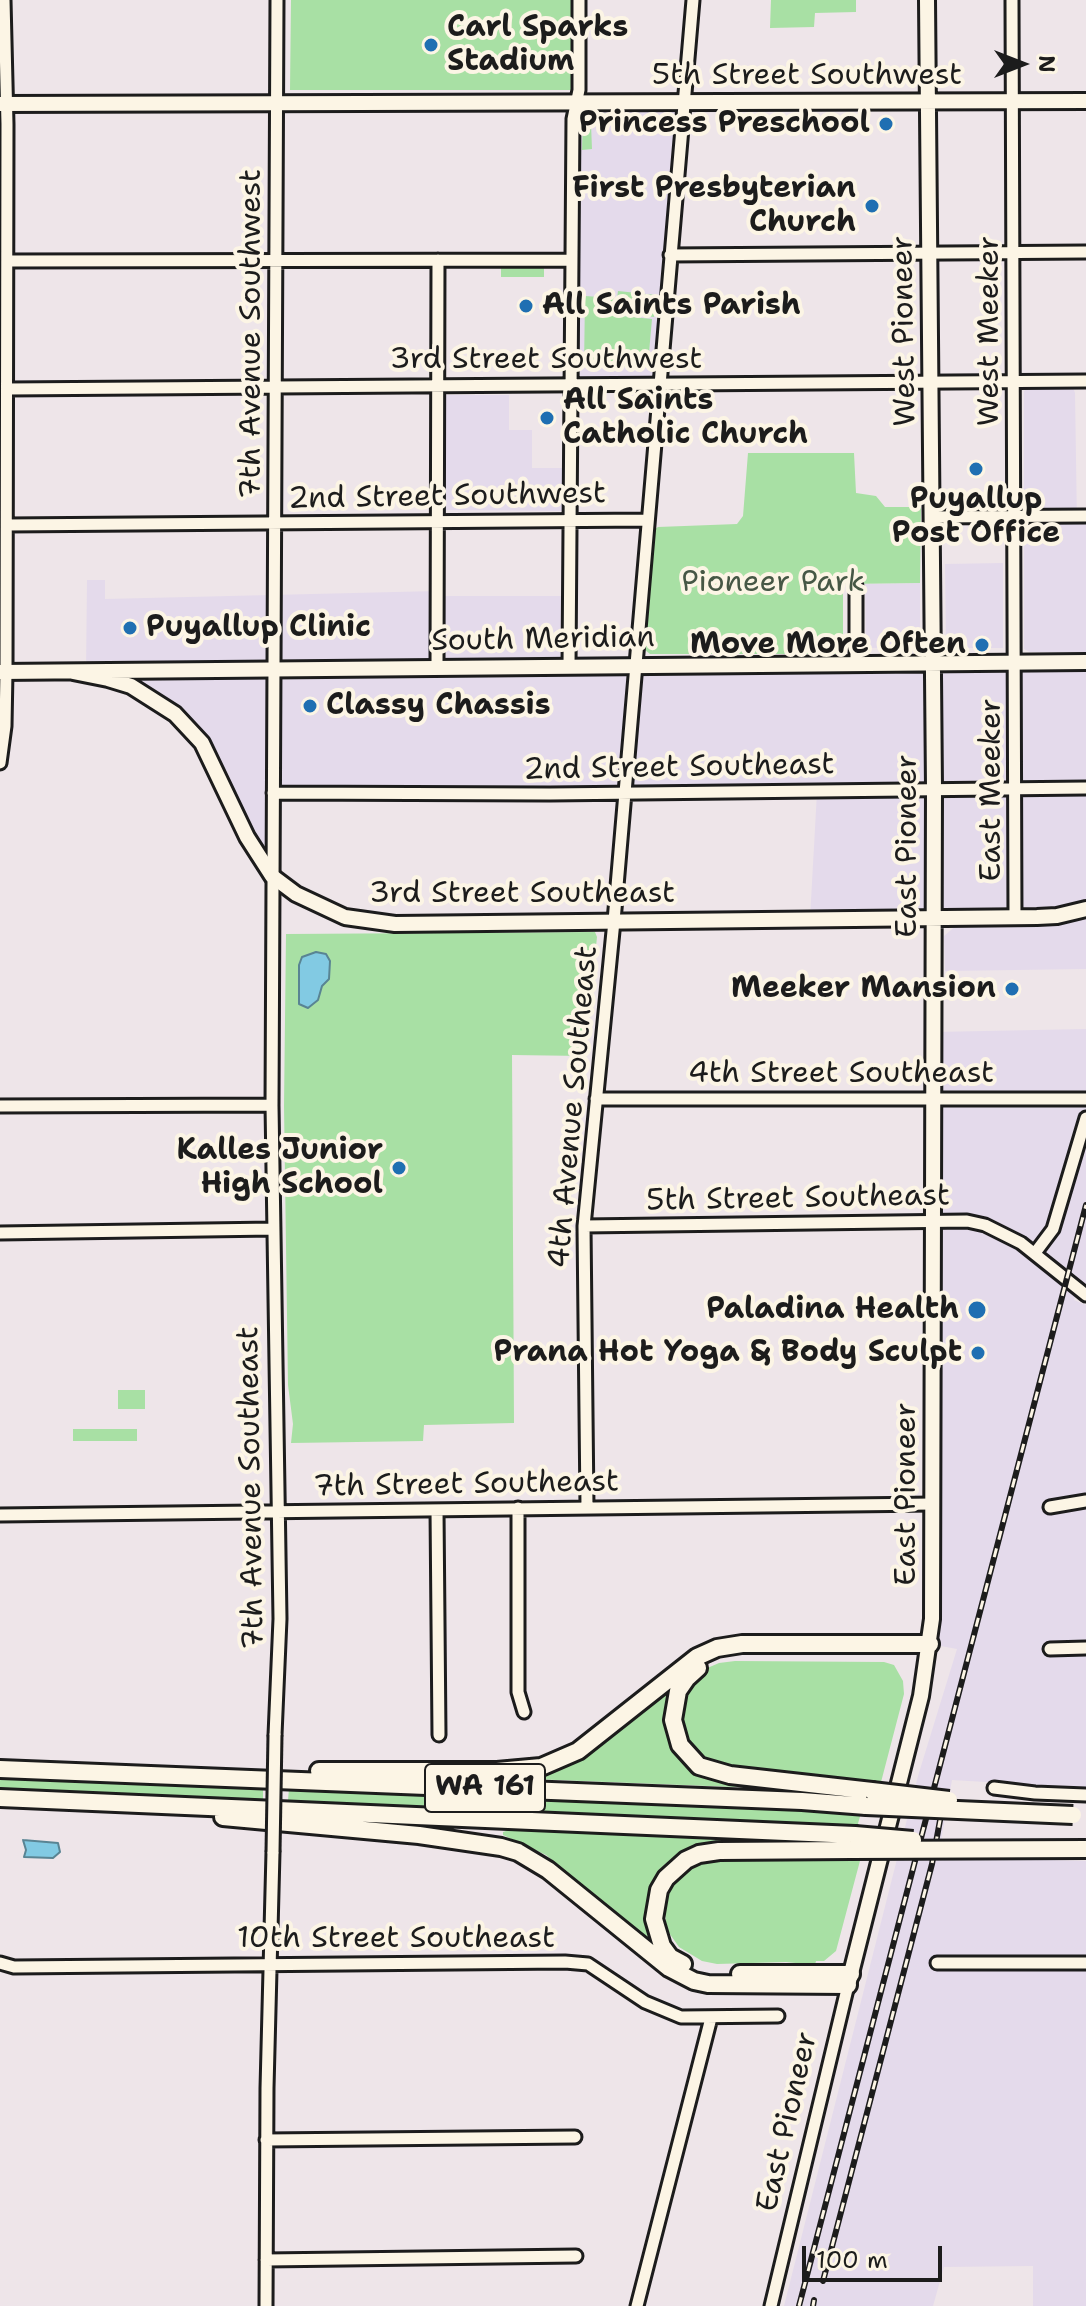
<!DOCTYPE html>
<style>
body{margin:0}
#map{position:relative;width:1086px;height:2306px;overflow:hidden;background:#eee5e9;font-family:"Shantell Sans",sans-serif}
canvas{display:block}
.north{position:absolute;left:982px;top:24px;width:80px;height:80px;-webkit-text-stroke:6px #fcf5e5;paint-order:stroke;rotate:90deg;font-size:22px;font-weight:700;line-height:32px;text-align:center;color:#1c1c1c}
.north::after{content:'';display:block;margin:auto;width:28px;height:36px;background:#1c1c1c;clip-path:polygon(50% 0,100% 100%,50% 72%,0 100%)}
.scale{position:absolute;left:802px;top:2246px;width:140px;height:36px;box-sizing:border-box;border:4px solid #1c1c1c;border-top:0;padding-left:10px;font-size:24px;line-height:28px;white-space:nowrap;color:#1c1c1c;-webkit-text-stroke:6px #fcf5e5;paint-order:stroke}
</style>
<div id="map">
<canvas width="1086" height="2306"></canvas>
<div class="north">N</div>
<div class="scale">100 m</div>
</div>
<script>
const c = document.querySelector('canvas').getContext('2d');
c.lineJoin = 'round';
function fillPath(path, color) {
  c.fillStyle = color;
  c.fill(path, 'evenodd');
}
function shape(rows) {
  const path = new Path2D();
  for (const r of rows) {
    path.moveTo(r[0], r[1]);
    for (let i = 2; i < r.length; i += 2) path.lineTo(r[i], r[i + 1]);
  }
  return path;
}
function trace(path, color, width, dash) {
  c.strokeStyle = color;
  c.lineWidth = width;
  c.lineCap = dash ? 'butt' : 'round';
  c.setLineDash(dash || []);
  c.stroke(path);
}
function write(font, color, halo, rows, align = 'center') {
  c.font = font + ' "Shantell Sans",sans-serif';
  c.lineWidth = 8;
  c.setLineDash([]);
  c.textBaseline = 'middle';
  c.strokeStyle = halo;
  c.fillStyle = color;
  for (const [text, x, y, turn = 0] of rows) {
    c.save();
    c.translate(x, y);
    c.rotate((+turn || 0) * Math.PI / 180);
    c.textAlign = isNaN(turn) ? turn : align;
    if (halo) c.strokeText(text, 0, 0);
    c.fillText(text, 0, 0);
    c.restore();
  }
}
const built = shape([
 [577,101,684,101,659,383,571,384],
 [1030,387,1073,387,1075,393,1077,524,1086,524,1086,652,1030,652,1024,649,1024,391],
 [446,395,509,395,509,430,532,430,532,468,564,468,563,511,446,510],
 [1003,563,1003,648,946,648,945,564],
 [87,580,105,580,105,599,437,591,437,596,570,596,569,666,1086,662,1086,969,945,971,944,936,958,924,810,919,817,792,274,793,272,876,210,757,175,714,86,672],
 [920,583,920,647,866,648,865,584],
 [1086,1029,1086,1295,1077,1289,1074,1300,1086,1305,1086,1788,952,1780,938,1857,1086,1861,1086,2306,1033,2306,1033,2266,944,2267,933,2306,784,2306,918,1776,957,1649,930,1644,934,1032]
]);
const green = shape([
 [291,0,572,0,572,90,290,90],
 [771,0,856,0,856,12,815,13,814,27,770,28],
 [588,113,621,114,624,116,614,119,598,119,591,124,592,149,582,150,583,118],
 [501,268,544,268,544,277,501,277],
 [618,291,656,295,654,317,615,313],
 [585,296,614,298,613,315,652,319,648,364,646,367,584,367],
 [748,453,854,453,856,493,876,496,885,507,921,507,920,583,843,584,843,645,837,654,650,654,645,650,644,641,655,529,658,527,737,524,743,516],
 [595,932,597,937,584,1056,512,1055,514,1423,424,1425,423,1441,291,1443,293,1424,288,1385,284,1106,286,934],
 [118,1390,145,1390,145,1409,118,1409],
 [73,1429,137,1429,137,1441,73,1441],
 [735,1661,884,1662,894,1665,903,1681,904,1694,880,1786,724,1765,707,1758,697,1751,683,1730,681,1718,686,1690,705,1669,719,1663],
 [676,1679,665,1704,664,1719,666,1735,674,1750,685,1763,697,1771,783,1789,506,1778,560,1767,578,1760,613,1735],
 [0,1777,263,1786,263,1800,0,1789],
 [299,1788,528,1799,861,1813,857,1827,288,1800,289,1789],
 [509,1830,752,1840,692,1848,676,1855,662,1867,651,1886,647,1909,650,1929,658,1948,546,1855,503,1835,503,1832],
 [861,1857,836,1951,824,1961,816,1961,815,1965,786,1962,717,1964,702,1961,679,1947,667,1930,664,1906,667,1892,673,1881,693,1864,735,1858]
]);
const water = shape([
 [316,952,326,954,330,961,329,979,322,986,318,1000,308,1008,299,1004,299,965,302,957,316,952],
 [23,1840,58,1843,60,1852,53,1858,24,1857,26,1850,23,1840]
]);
const minor = shape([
 [1012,0,1015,917],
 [670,255,1086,252],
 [7,261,572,260],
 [7,389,1086,381],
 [932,517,1086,516],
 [7,525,647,520],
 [856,663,856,586],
 [569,666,573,119,579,90,579,0],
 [437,667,438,260],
 [0,763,5,726,6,672,7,124,4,0],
 [273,793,550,794,1086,788],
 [596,1099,1086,1099],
 [0,1106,272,1105],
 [584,1226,967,1221,985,1225,1021,1243,1086,1295],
 [0,1233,273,1229],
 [1035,1253,1053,1229,1086,1118],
 [587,1507,584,1226,614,921,693,0],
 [1050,1507,1086,1501],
 [518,1508,518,1692,524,1712],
 [437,1510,439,1735],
 [0,1515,933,1504],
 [1050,1649,1086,1648],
 [275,1735,280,1619,272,1105,277,0],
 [994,1788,1035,1793,1086,1795],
 [0,1963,14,1967,565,1962,588,1964,645,2002,681,2017,778,2016],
 [937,1963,1086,1963],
 [266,2140,575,2137],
 [266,2260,576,2256],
 [266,2306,267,2088,273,1852],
 [637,2306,711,2018],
 [771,2306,848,1985]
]);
const major = shape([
 [0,104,1086,101],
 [0,672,1086,662],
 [73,672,108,679,131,686,175,714,202,743,247,837,272,876,296,894,345,917,395,924,1037,917,1057,916,1086,909],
 [848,1985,921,1696,932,1619,934,787,927,0]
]);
const highway = shape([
 [698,1668,687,1678,678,1691,673,1720,680,1745,699,1766,730,1775,872,1791],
 [0,1769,802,1801,866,1806],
 [319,1771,497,1771,541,1767,578,1751,697,1657,717,1648,742,1644,930,1644],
 [0,1798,855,1835],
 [223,1817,419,1835,501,1847,518,1852,548,1870,669,1968,694,1981,708,1984,848,1985],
 [683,1964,670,1957,662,1946,654,1919,659,1890,666,1878,686,1860,699,1854,719,1851,851,1850],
 [740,1974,851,1974]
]);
const rail = shape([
 [823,2281,932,1864,943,1804],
 [799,2306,1086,1205],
 [813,2306,814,2300]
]);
const minorBridge = shape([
 [273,1852,275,1735]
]);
const highwayBridge = shape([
 [872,1791,949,1800],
 [866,1806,1073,1815],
 [855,1835,913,1840],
 [851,1850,1086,1849]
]);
const markers = [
 [431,45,8,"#1f6fb2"],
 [886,124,8,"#1f6fb2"],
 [872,206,8,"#1f6fb2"],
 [526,306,8,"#1f6fb2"],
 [547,418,8,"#1f6fb2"],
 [976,469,8,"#1f6fb2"],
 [130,628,8,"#1f6fb2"],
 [982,645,8,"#1f6fb2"],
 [310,706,8,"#1f6fb2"],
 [1012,989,8,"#1f6fb2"],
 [399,1168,8,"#1f6fb2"],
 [977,1310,10,"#1f6fb2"],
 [978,1353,8,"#1f6fb2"]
];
const shields = [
 [485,1788,120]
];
const shieldNames = [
 ["WA 161",485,1788]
];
const poiNames = [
 ["Carl Sparks",447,28,"left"],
 ["Stadium",447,62,"left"],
 ["Princess Preschool",870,124],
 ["First Presbyterian",856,189],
 ["Church",856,223],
 ["All Saints Parish",542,306,"left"],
 ["All Saints",563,401,"left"],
 ["Catholic Church",563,435,"left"],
 ["Puyallup",976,500,"center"],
 ["Post Office",976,534,"center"],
 ["Puyallup Clinic",146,628,"left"],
 ["Move More Often",966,645],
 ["Classy Chassis",326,706,"left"],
 ["Meeker Mansion",996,989],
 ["Kalles Junior",383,1151],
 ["High School",383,1185],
 ["Paladina Health",959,1310],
 ["Prana Hot Yoga & Body Sculpt",962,1353]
];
const streetNames = [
 ["5th Street Southwest",807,76],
 ["West Pioneer",905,331,-91],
 ["West Meeker",990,331,-90],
 ["7th Avenue Southwest",252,334,-90],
 ["3rd Street Southwest",546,360],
 ["2nd Street Southwest",447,497,-1],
 ["South Meridian",543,640,-1],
 ["2nd Street Southeast",679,768,-1],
 ["East Meeker",992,790,-90],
 ["East Pioneer",908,846,-90],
 ["3rd Street Southeast",522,894],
 ["4th Street Southeast",841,1074],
 ["4th Avenue Southeast",574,1107,-85],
 ["5th Street Southeast",798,1199,-1],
 ["7th Street Southeast",466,1485,-1],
 ["7th Avenue Southeast",252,1488,-91],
 ["East Pioneer",907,1494,-90],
 ["10th Street Southeast",396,1939],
 ["East Pioneer",788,2122,-77]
];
const parkNames = [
 ["Pioneer Park",773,583]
];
fillPath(built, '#e4daeb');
fillPath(green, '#a8e0a4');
fillPath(water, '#82cae3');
trace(water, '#598493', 2);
trace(minor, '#1c1c1c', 17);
trace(major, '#1c1c1c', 20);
trace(highway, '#1c1c1c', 22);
trace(minor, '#fcf5e5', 11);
trace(major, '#fcf5e5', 14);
trace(highway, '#fcf5e5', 16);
trace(rail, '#1c1c1c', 6);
trace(rail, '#fcf5e5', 3, [9]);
trace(minorBridge, '#1c1c1c', 17, []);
trace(highwayBridge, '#1c1c1c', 22, []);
trace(minorBridge, '#fcf5e5', 11);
trace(highwayBridge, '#fcf5e5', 16);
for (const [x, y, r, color] of markers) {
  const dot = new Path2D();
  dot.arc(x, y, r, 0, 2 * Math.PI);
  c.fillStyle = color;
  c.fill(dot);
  trace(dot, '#fcf5e5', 3);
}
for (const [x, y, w] of shields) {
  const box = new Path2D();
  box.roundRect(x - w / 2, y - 24, w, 48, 6);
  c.fillStyle = '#fcf5e5';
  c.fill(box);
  trace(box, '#1c1c1c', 2);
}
write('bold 28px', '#1c1c1c', null, shieldNames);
write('bold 30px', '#1c1c1c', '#fcf5e5', poiNames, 'right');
write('30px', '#1c1c1c', '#fcf5e5', streetNames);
write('30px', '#465745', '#fcf5e5', parkNames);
</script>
